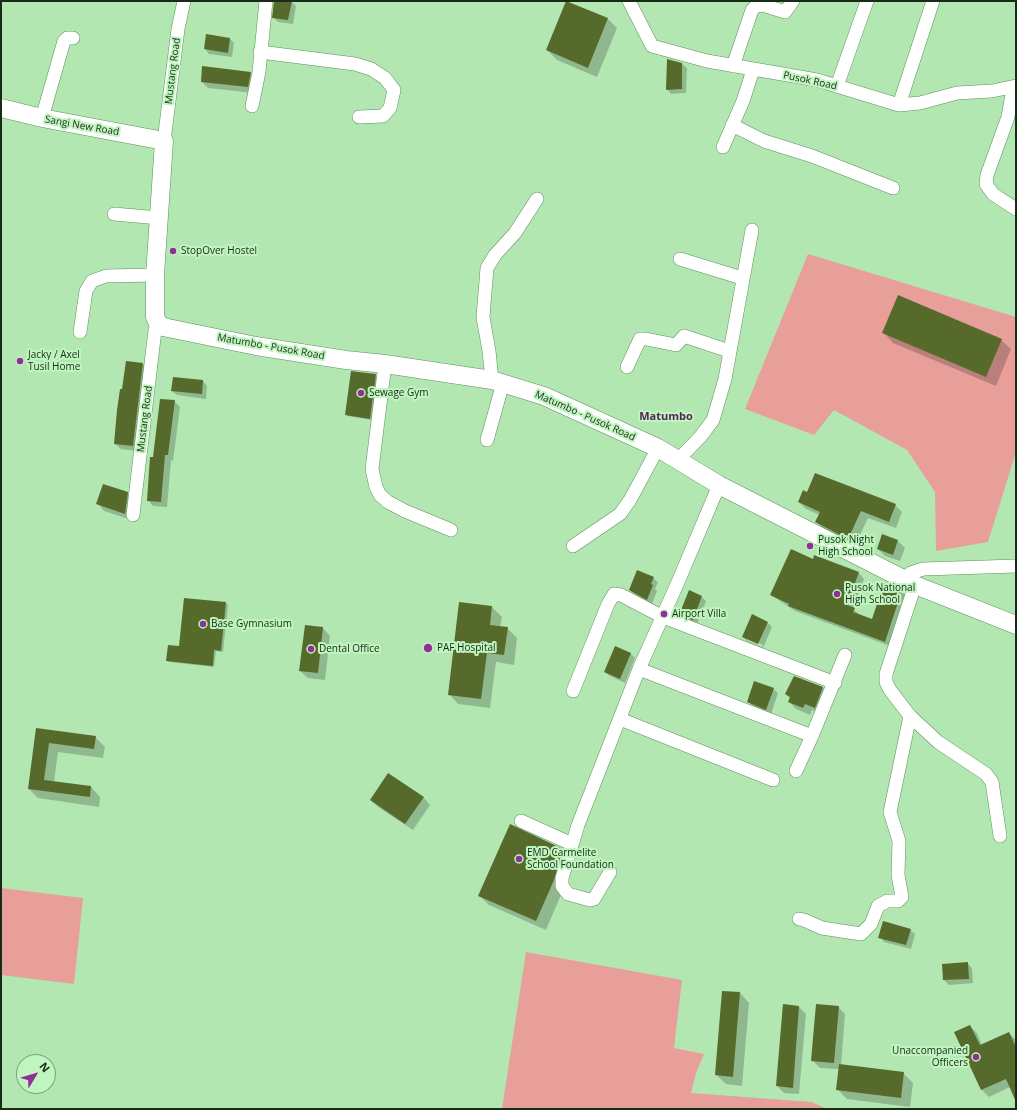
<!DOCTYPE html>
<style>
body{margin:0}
#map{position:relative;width:1017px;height:1110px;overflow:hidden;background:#b3e7b2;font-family:"Open Sans",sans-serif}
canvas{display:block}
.frame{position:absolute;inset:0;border:2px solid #172b17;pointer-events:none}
.north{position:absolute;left:16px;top:1054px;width:40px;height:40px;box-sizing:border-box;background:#c0f5bf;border:1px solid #7ca47c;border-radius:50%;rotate:52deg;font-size:11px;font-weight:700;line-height:16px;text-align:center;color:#172b17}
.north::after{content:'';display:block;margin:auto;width:14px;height:18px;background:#8f2f98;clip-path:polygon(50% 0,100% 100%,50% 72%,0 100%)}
</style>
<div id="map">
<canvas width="1017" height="1110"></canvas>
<div class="frame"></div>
<div class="north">N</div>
</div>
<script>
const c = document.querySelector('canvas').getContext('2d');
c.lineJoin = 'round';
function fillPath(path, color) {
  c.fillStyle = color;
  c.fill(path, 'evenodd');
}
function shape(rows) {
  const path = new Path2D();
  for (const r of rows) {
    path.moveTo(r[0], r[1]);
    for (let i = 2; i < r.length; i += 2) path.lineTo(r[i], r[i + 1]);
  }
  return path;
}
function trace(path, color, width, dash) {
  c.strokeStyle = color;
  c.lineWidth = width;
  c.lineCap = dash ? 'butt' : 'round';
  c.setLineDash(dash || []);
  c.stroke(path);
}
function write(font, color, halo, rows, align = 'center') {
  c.font = font + ' "Open Sans",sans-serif';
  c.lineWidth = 4;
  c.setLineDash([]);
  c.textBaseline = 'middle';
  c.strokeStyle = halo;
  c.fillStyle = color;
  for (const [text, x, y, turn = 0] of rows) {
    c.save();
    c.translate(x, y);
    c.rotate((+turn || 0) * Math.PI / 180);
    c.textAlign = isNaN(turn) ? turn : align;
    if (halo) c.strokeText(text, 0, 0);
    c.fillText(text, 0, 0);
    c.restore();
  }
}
const green = shape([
 [808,254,1016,317,1016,452,988,542,936,551,935,492,907,450,834,410,814,435,745,409],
 [1,888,83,898,74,984,1,975],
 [526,952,682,980,674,1048,704,1054,696,1073,691,1093,811,1102,828,1109,502,1109]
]);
const shadow = shape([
 [275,1,291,1,296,6,293,24,278,22,273,17],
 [608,19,617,28,597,77,557,60,547,50],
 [230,39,234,43,232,57,209,54,205,49],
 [682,64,687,68,686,93,671,94,667,89],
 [250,73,256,80,254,93,208,88,202,82],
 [884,333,1001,340,1011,349,996,386,893,343],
 [143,364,148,369,138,451,121,449,115,444,123,390],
 [375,375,377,377,372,420,348,416,346,414],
 [203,381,207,386,206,399,177,395,172,391],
 [174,401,180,407,173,461,171,460,167,507,153,506,148,500,154,458],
 [127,493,134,500,132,520,104,511,97,503],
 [808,493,895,505,902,512,896,528,868,518,855,545,824,529,816,522,820,515,806,509,799,502],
 [898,541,905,548,900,561,885,556,878,549],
 [815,557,859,573,864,579,853,609,860,615,873,620,884,584,902,591,907,597,890,646,795,611,771,595,813,560],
 [653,578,658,582,655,589,657,591,652,604,635,595,630,590],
 [701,596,706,601,697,624,685,619,680,614],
 [226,603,228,605,223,652,216,651,214,667,169,662,167,660,180,647],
 [460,603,492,607,502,617,500,627,507,628,517,638,514,665,496,662,490,708,458,704,449,694],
 [768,623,772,627,763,648,747,641,743,637],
 [747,638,763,645,762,647,747,640],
 [323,628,330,636,325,680,308,678,300,671],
 [631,654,635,658,625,683,610,676,605,672],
 [794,677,823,688,830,695,822,714,812,710,810,715,796,709,789,702,790,698,786,694],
 [773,689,778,693,771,714,753,706,748,702],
 [36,729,95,737,105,747,103,758,58,752,54,782,91,787,100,797,99,807,38,798,29,789],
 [423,797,430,805,413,830,378,807,371,800],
 [562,849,572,859,563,890,546,930,489,905,480,896],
 [910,930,915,934,911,949,884,942,880,937],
 [967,963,972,968,973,983,949,985,944,980,943,965],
 [740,993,749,1003,742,1086,726,1084,716,1075],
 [783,1005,799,1007,806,1014,799,1094,784,1093,777,1086],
 [838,1007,845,1014,841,1066,903,1073,913,1083,910,1107,847,1099,837,1089,839,1069,820,1068,812,1060],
 [970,1026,977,1033,982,1045,1009,1033,1016,1040,1016,1097,1010,1087,989,1097,982,1090]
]);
const building = shape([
 [274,1,292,1,288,20,272,18],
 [566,1,608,18,588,68,546,50],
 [206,34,230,38,228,53,204,49],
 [667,59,682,63,682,89,666,90],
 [202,66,251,72,248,87,201,82],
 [898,295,1002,339,986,377,882,333],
 [126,361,143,363,133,446,114,444,117,410,120,389,122,389],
 [351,371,376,374,370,419,345,415],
 [173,377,203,380,202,394,171,391],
 [160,399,175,400,168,455,165,455,161,502,147,501,150,457,153,457],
 [815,473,896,504,889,522,861,511,848,539,815,522,820,512,798,502,803,490,807,492],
 [103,484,128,492,125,514,96,504],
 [882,534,898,540,893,555,877,549],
 [791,549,813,559,814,555,859,572,847,605,855,608,853,612,872,619,884,583,902,590,885,642,788,606,789,604,770,595],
 [637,570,654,577,651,584,653,585,647,600,629,590],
 [689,590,702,596,693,620,679,615],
 [184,598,226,602,221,651,214,650,213,666,166,661,168,645,179,646],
 [459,602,492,606,490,625,508,627,504,655,487,653,481,699,448,695],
 [752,614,768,622,758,644,742,637],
 [305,625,323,627,318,673,299,671],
 [615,646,631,653,620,679,604,672],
 [794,676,823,687,815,708,805,704,803,708,788,702,790,697,785,694],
 [754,681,774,688,766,710,747,702],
 [36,728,96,736,94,749,49,743,44,780,91,786,90,797,28,789],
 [388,773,424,797,405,824,370,800],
 [510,824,563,849,554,880,536,921,478,896],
 [883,921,911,929,906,945,878,938],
 [968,962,969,979,943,980,942,964],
 [722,991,740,992,733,1077,715,1075],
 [783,1004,799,1006,793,1088,776,1086],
 [816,1004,839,1006,834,1063,811,1061],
 [970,1025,980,1045,1009,1032,1016,1047,1016,1102,1006,1079,981,1090,954,1032],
 [839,1064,904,1072,901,1098,836,1090]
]);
const street = shape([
 [629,1,652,46,707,61,817,80,899,105,920,103,957,93,992,91,1016,86],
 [260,52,355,64,371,69,385,78,394,90,390,108,383,116,359,117],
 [733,66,752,10,756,6,763,5,785,12,793,1],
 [837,86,867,1],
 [1013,88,1008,117,987,175,986,184,993,194,1016,209],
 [899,105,933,1],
 [252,106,259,72,266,1],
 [42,118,64,41,67,38,73,38],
 [732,125,764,141,812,156,893,188],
 [164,141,178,29,184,1],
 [723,147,743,101,753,70],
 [114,214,159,218],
 [680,259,742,278],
 [80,332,86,291,92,281,106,276,155,275],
 [385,364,372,469,376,487,380,495,388,502,405,511,451,530],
 [627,367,640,339,646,339,676,345,684,336,729,351],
 [492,380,489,351,483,317,487,268,495,255,515,233,537,199],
 [487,440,503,383],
 [678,460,701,436,713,420,725,379,752,230],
 [133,515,155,330,158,323],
 [573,546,620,514,630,500,658,448],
 [903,580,911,573,923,569,1016,566],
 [915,585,886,674,886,682,890,690,910,716,938,742,986,774,992,782,1000,836],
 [639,669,812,736],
 [573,691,608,604,614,594,621,595,663,617,835,683],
 [620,719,773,780],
 [796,771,812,736,845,655],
 [521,821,572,844],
 [610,872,594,899,590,900,568,894,562,886,562,878,578,825,639,669,678,582,719,485],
 [799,919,804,920,822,928,861,934,871,924,878,906,887,901,898,901,902,897,898,875,899,841,890,812,910,716]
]);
const secondary = shape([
 [1,108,42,118,164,141,155,275,155,317,158,323,163,327,256,346,346,360,385,364,492,380,544,396,658,448,719,485,915,585,1016,625]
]);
const markers = [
 [173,251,4,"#8f2f98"],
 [20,361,4,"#8f2f98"],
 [361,393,4,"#8f2f98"],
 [810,546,4,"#8f2f98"],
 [837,594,4,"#8f2f98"],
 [664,614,4,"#8f2f98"],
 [203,624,4,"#8f2f98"],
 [428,648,5,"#8f2f98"],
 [311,649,4,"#8f2f98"],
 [519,859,4,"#8f2f98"],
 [976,1057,4,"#8f2f98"]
];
const streetNames = [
 ["Mustang Road",173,71,-83],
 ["Pusok Road",810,81,12],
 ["Sangi New Road",82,126,10],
 ["Matumbo - Pusok Road",271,347,10],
 ["Matumbo - Pusok Road",585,416,24],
 ["Mustang Road",145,419,-83]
];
const poiNames = [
 ["StopOver Hostel",181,251],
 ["Jacky / Axel",28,355],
 ["Tusil Home",28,367],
 ["Sewage Gym",369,393],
 ["Pusok Night",818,540],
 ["High School",818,552],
 ["Pusok National",845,588],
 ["High School",845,600],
 ["Airport Villa",672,614],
 ["Base Gymnasium",211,624],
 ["PAF Hospital",437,648],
 ["Dental Office",319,649],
 ["EMD Carmelite",527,853],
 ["School Foundation",527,865],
 ["Unaccompanied",968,1051,"right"],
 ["Officers",968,1063,"right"]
];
const neighbourhoodNames = [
 ["Matumbo",666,417]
];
fillPath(green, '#e89f9a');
fillPath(shadow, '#0003');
fillPath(building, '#566a2b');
trace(street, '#5e8f5d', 14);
trace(secondary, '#5e8f5d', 19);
trace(street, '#fff', 13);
trace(secondary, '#fff', 18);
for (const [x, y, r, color] of markers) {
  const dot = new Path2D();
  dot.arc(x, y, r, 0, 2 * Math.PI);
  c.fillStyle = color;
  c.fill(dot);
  trace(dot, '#c0f5bf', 1.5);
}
write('10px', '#172b17', '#c0f5bf', streetNames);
write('10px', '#172b17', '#c0f5bf', poiNames, 'left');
write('bold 11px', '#542558', '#c0f5bf', neighbourhoodNames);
</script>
